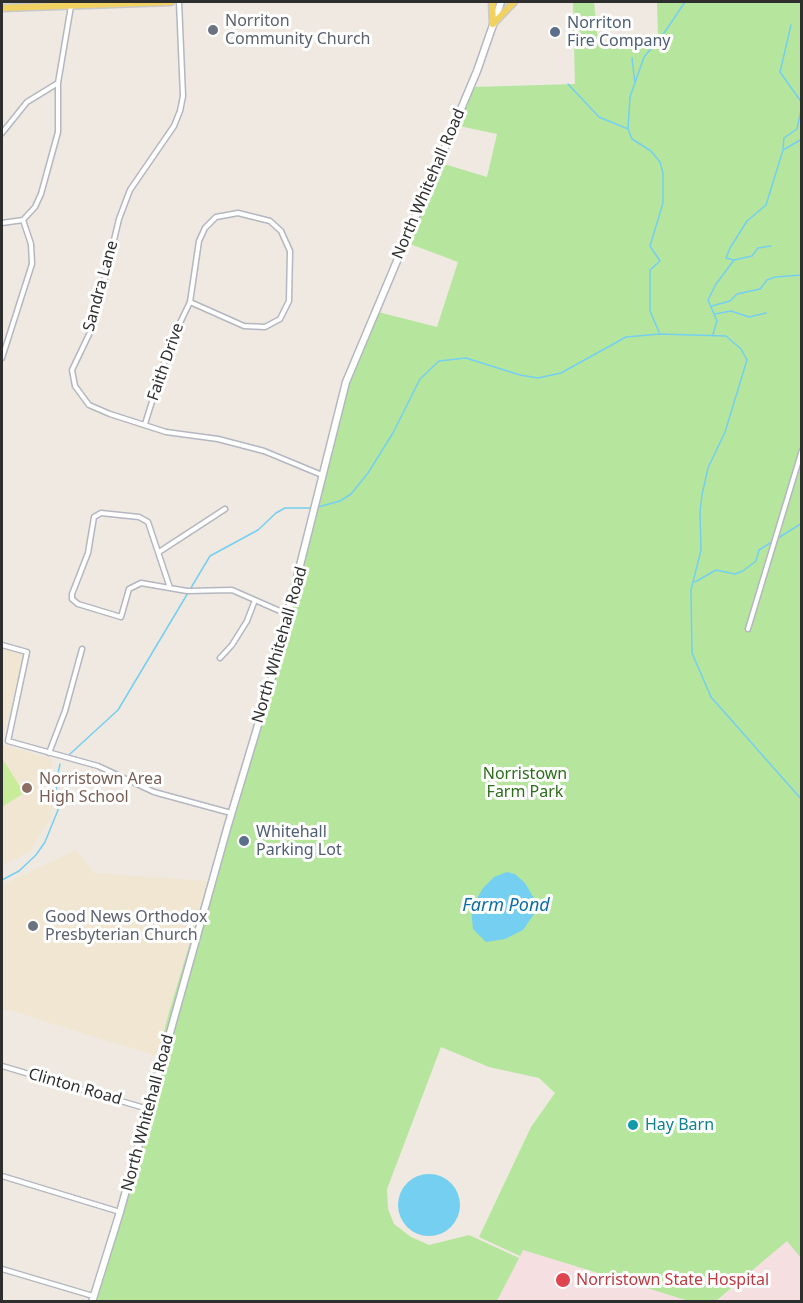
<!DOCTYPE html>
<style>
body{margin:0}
#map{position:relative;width:803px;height:1303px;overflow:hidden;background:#efe9e1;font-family:"Noto Sans",sans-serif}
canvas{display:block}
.frame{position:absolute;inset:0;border:3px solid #2e2e2e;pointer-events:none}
</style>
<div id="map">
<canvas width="803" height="1303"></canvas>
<div class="frame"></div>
</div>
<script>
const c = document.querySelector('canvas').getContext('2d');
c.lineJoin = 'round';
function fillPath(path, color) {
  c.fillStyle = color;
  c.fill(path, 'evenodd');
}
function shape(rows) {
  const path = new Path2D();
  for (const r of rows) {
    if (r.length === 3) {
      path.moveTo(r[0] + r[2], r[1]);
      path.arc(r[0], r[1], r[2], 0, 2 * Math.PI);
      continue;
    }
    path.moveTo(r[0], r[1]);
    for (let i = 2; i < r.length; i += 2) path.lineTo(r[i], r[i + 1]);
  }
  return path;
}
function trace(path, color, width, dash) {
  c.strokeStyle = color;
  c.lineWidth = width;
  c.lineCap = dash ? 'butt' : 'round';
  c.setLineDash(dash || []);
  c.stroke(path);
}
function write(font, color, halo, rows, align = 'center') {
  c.font = font + ' "Noto Sans",sans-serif';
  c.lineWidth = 6;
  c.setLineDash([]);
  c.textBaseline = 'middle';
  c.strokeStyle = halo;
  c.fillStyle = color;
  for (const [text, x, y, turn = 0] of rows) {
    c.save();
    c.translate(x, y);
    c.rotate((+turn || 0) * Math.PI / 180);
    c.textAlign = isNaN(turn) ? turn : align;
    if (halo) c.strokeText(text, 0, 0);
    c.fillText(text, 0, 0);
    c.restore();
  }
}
const education = shape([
 [2,648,24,654,2,741],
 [2,745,52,759,51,817,30,851,2,866],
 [76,850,94,873,207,881,157,1056,2,1008,2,885]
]);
const medical = shape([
 [787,1241,801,1258,801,1301,716,1302],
 [522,1250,689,1301,497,1302]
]);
const green = shape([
 [573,2,594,2,598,42,658,36,657,2,801,2,801,1258,787,1241,716,1301,689,1301,523,1250,520,1256,479,1237,531,1127,555,1093,539,1078,489,1067,441,1047,387,1189,388,1209,394,1224,411,1237,429,1245,469,1235,519,1258,497,1301,95,1302,168,1016,255,724,340,392,374,311,437,327,458,262,402,241,441,163,487,177,497,134,454,125,473,87,575,84]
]);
const pitch = shape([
 [2,758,24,793,2,807]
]);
const water = shape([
 [507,872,515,874,525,883,539,907,523,930,505,939,486,942,473,929,471,909,483,888,494,877],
 [429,1205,31]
]);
const stream = shape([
 [2,3,3,2],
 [791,25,780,72,802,103],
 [632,58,635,83],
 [568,84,599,117,628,129],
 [783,148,784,138,797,129,802,105],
 [734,260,752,256,758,248,771,246],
 [712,306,730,301,737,294,760,289,767,280,775,277,802,275],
 [715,314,731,311,749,317,766,313],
 [659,332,650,311,650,270,660,261,650,246,663,203,663,173,660,162,651,151,632,139,628,129,630,97,644,57,662,36,685,2],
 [713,334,717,321,708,300,716,284,734,260,726,258,730,248,747,221,766,205,783,150,802,139],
 [318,507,340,501,351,494,368,473,393,433,420,379,439,361,466,358,520,375,538,378,561,373,626,337,660,334,726,336,741,349,747,360,725,432,708,468,702,495,700,512,701,550,691,590,692,653,711,697,802,800],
 [695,582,716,570,735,574,743,571,756,561,759,550,802,523],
 [70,754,118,710,210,556,258,530,276,513,285,508,313,508],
 [2,880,19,871,36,855,45,842,58,810,56,783,60,764]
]);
const minor = shape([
 [179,2,183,96,180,111,174,126,130,190,119,219,94,324,72,370,75,386,89,405,110,414,166,432,218,439,264,451,322,475],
 [2,133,27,102,58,83],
 [2,223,23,220,35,207,41,194,58,132,58,83,71,6],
 [2,358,32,264,31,244,23,220],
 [145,424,170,344,190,302,199,241,205,228,216,217,238,213,270,221,281,231,290,251,289,301,280,319,265,327,244,326,190,302],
 [159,552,225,509],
 [170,588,148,522,139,517,101,513,94,517,88,553,72,594,72,599,78,604,121,617,129,589,141,583,187,591,232,590,289,615],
 [748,629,802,450],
 [2,645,27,652,8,741,98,766,154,792,231,813],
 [220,658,232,645,247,621,255,600],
 [49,753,65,711,82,649],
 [2,1066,148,1109],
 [2,1176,120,1212],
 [2,1269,93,1296]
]);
const secondary = shape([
 [92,1302,120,1212,228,825,270,685,346,382,477,71,501,2]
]);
const primary = shape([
 [492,2,493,24],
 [2,8,171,2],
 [493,24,514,2]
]);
const markers = [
 [213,30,6,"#6b7280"],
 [555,32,6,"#5c6f8a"],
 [27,788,6,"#8d6e63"],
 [244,841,6,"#5c6f8a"],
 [33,926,6,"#6b7280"],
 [633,1125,6,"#0f9aa8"],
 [563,1280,8,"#e0444e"]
];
const worshipNames = [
 ["Norriton",225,21],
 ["Community Church",225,39],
 ["Good News Orthodox",45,917],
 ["Presbyterian Church",45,935]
];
const serviceNames = [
 ["Norriton",567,23],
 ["Fire Company",567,41],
 ["Whitehall",256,832],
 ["Parking Lot",256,850]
];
const streetNames = [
 ["North Whitehall Road",429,184,-67],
 ["Sandra Lane",101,286,-75],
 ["Faith Drive",166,362,-71],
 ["North Whitehall Road",280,645,-74],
 ["Clinton Road",75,1087,16],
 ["North Whitehall Road",148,1113,-75]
];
const parkNames = [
 ["Norristown",525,774],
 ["Farm Park",525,792]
];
const educationNames = [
 ["Norristown Area",39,779],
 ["High School",39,797]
];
const cultureNames = [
 ["Hay Barn",645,1125]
];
const healthNames = [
 ["Norristown State Hospital",576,1280]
];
const waterNames = [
 ["Farm Pond",506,906]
];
fillPath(education, '#f0e6d1');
fillPath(medical, '#f5dfe0');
fillPath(green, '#b6e59e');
fillPath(pitch, '#c9ec9a');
fillPath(water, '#75cff0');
trace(stream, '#75cff0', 1.5);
trace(minor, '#b4b7c1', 7);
trace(secondary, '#b4b7c1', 9);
trace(primary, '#c9c9c9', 9);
trace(minor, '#fff', 4);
trace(secondary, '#fff', 6);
trace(primary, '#f2d163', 6);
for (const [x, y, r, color] of markers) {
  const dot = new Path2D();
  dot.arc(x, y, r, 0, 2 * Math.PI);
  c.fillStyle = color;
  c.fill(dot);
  trace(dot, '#fff', 2);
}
write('16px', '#5b616d', '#fff', worshipNames, 'left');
write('16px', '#4e5e75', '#fff', serviceNames, 'left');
write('16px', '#2e2e2e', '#fff', streetNames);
write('16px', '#2c6e1b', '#fff', parkNames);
write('16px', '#785e54', '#fff', educationNames, 'left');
write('16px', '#0d838f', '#fff', cultureNames, 'left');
write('16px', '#be3a42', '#fff', healthNames, 'left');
write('italic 18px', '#0d6fa3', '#fff', waterNames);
</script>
